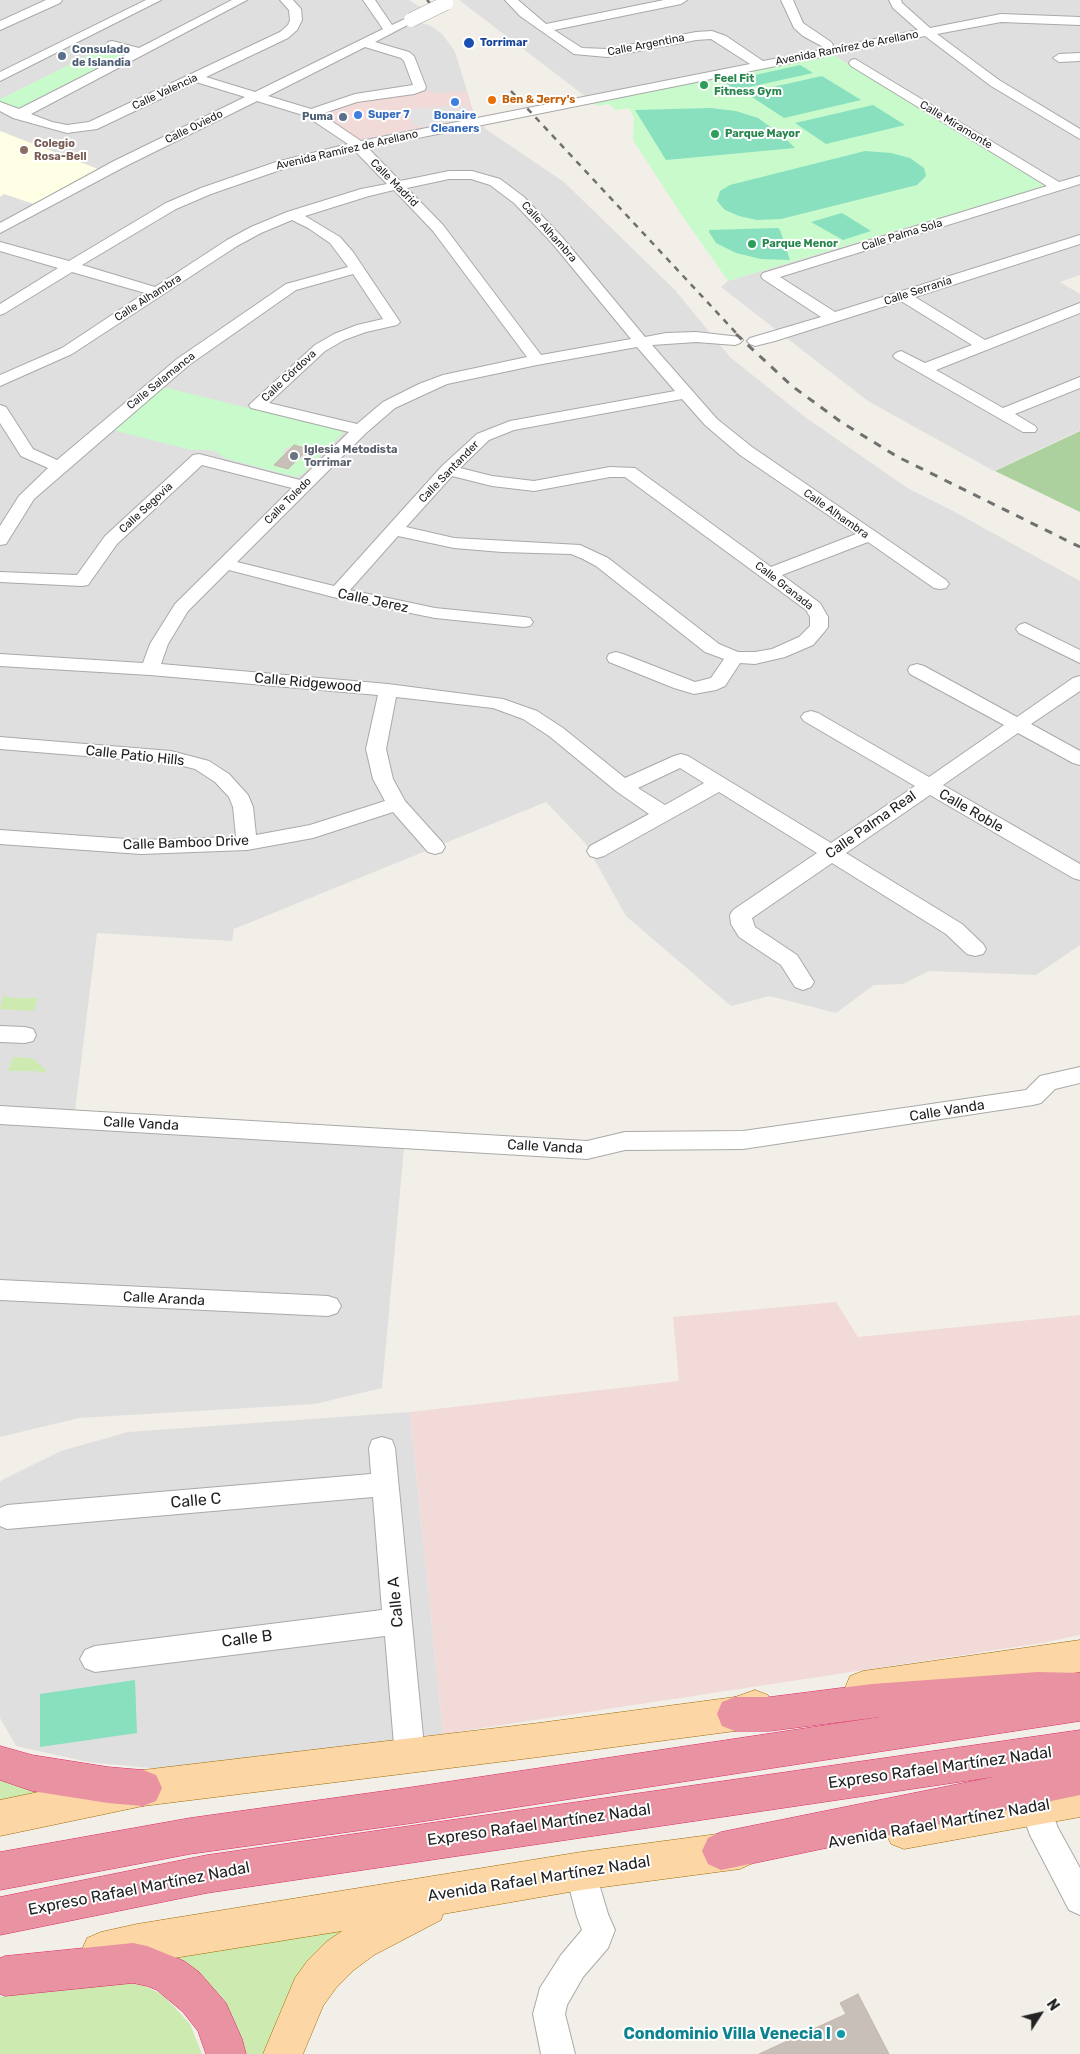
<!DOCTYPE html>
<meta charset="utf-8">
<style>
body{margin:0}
#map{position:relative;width:1080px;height:2054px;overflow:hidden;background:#f2efe9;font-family:Rubik,sans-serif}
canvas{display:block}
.north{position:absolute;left:1015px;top:1989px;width:50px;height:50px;-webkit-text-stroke:4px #fff;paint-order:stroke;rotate:55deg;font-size:14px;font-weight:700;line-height:20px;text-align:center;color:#222}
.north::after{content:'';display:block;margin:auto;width:18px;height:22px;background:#222;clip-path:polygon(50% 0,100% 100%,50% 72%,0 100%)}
</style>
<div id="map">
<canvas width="1080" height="2054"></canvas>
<div class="north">N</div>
</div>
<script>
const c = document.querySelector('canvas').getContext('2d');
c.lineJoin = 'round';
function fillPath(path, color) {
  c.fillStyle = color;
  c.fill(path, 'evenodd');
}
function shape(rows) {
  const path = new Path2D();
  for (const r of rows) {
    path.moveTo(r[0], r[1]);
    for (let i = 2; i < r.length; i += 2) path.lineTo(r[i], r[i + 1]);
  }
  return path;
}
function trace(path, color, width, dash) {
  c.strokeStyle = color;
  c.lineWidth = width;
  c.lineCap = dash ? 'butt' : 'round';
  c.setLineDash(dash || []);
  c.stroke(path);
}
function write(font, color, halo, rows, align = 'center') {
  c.font = font + ' Rubik,sans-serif';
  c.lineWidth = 4;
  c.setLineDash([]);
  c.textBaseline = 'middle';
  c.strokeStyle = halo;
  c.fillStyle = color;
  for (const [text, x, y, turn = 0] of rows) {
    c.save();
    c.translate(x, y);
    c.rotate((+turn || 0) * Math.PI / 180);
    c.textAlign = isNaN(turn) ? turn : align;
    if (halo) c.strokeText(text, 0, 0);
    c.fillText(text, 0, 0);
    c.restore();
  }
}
const residential = shape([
 [0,0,409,0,422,8,401,19,414,24,418,22,429,25,441,33,449,43,455,52,475,117,487,130,564,182,675,290,730,357,805,417,909,489,953,511,1080,581,1080,945,1036,975,929,971,903,984,874,985,836,1013,770,996,731,1006,626,916,585,843,546,802,234,929,232,941,97,933,75,1111,0,1106],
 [459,0,1080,0,1080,275,1060,282,1080,294,1080,430,994,471,868,401,721,287,728,281,1044,186,833,55,594,103],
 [0,1122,404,1148,382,1388,315,1404,79,1418,0,1437],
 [410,1412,443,1734,161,1769,88,1762,16,1746,0,1718,0,1482,2,1480,61,1451,128,1432]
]);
const commercial = shape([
 [430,91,431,93,466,91,475,117,358,140,320,114,342,104,392,94],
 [836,1302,858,1337,1080,1315,1080,1635,1042,1643,443,1734,410,1412,679,1381,673,1317]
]);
const education = shape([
 [0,131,98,169,34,204,4,194,0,197]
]);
const grass = shape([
 [3,996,13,998,38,998,34,1011,0,1009],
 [13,1057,32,1058,46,1070,44,1073,35,1071,8,1071],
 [0,1773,59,1795,0,1804],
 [362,1917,269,2054,235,2054,144,1953],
 [110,1975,133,1980,163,1995,190,2024,202,2054,0,2054,0,1997]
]);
const forest = shape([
 [1080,431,1080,512,995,471]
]);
const park = shape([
 [107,46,132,53,20,110,0,103,0,99],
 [833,55,1045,186,728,281,681,214,633,140,634,118,629,108,616,110,608,104,597,106,594,103],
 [163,387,342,431,343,433,304,473,296,477,224,458,215,451,209,450,191,450,112,430],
 [294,445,308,449,303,454,306,455,303,459,299,458,288,469,274,465,286,454,282,452,288,447,292,448]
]);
const pitch = shape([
 [800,65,813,73,736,90,724,82],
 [822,76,861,100,784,118,746,93],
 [873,105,905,125,826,144,795,123],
 [710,108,736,111,758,118,784,137,795,148,666,160,635,110],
 [865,151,891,153,910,158,924,168,926,176,917,185,781,219,757,220,739,216,725,210,717,201,720,191,730,185],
 [842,213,871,231,843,240,811,222],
 [778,228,780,230,790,260,761,259,736,253,716,243,709,232,709,230],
 [135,1680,137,1733,40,1747,40,1694]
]);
const parking = shape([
 [466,105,471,116,423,127,413,125,408,113,412,109]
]);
const building = shape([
 [294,445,308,449,288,469,274,465,294,445],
 [858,1994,889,2054,759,2054,846,2014,840,2003,858,1994]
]);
const minor = shape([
 [46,0,62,0,60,3,0,30,0,21,46,0],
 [146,0,161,0,0,81,0,72,146,0],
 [232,0,247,0,31,114,52,122,67,125,89,122,280,32,288,25,290,20,289,10,280,0,293,0,301,9,302,20,297,30,288,38,206,77,255,92,383,29,363,0,375,0,392,25,411,16,417,20,375,42,409,52,414,56,426,87,425,90,414,94,357,102,321,114,361,141,750,64,711,39,696,40,607,57,574,54,520,16,505,0,518,0,546,24,664,0,687,0,681,4,554,30,582,48,607,49,696,32,712,31,726,36,763,61,827,49,803,36,794,28,781,0,793,0,803,23,831,42,833,45,831,48,918,30,893,8,889,0,901,0,902,3,930,28,1001,14,1080,17,1080,25,1001,22,937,34,999,80,1080,129,1080,139,991,86,925,36,368,148,400,181,449,171,472,171,500,179,524,197,562,237,645,337,666,333,696,332,740,337,743,340,740,343,735,345,696,342,652,345,717,419,752,447,946,580,949,584,946,588,940,589,934,588,868,542,782,575,820,603,828,617,828,627,825,631,813,645,785,657,755,664,740,663,725,686,716,690,694,694,674,688,609,662,607,658,609,654,616,652,623,654,695,682,711,678,724,659,705,652,596,566,583,559,571,554,502,552,454,548,398,536,350,590,435,608,524,617,530,618,533,622,530,626,524,627,435,618,337,598,229,570,188,611,168,644,161,664,388,684,503,699,537,711,563,728,625,778,674,756,681,754,688,756,831,843,915,786,804,721,801,717,804,713,811,711,818,713,929,777,1004,725,910,674,908,670,910,666,917,664,924,666,1017,717,1073,678,1080,676,1080,691,1031,724,1080,751,1080,765,1073,763,1018,733,943,785,1080,864,1080,880,1073,878,930,795,846,853,962,924,983,944,986,949,983,954,975,956,967,954,946,934,832,863,752,918,755,927,797,955,814,982,811,987,803,990,795,987,781,965,739,937,731,924,730,915,733,910,817,853,719,792,604,856,597,858,590,856,587,851,590,846,649,814,616,791,549,736,523,719,493,708,396,697,386,749,393,779,405,801,442,842,445,847,442,852,435,854,428,852,393,812,313,838,247,850,141,854,0,844,0,830,141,840,236,837,233,807,229,797,215,782,195,769,171,763,0,749,0,737,171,751,209,761,229,774,248,795,253,807,256,835,310,825,385,801,373,779,366,749,378,695,150,675,0,666,0,654,143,663,150,644,175,604,292,488,202,465,117,544,88,585,82,586,0,582,0,572,77,575,105,536,193,455,199,454,300,480,349,432,251,408,249,405,315,345,334,334,357,325,383,319,353,274,296,290,189,365,34,499,6,544,0,545,0,526,19,496,48,468,21,456,0,423,0,405,6,407,33,449,57,460,177,359,286,284,348,267,330,243,308,228,292,220,261,233,237,246,72,354,0,386,0,375,62,348,145,293,72,272,5,313,0,315,0,304,58,268,0,251,0,242,69,261,166,203,201,188,276,162,348,144,306,116,257,101,124,167,0,233,0,223,114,161,245,97,196,82,97,129,67,133,13,118,0,111,0,102,19,109,129,53,108,48,106,45,108,42,112,41,139,48,232,0],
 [365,47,401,58,404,61,413,85,355,94,311,109,268,96,365,47],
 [355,151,387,184,361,189,287,212,251,227,227,240,155,287,82,265,176,209,211,194,286,168,355,151],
 [449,179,471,179,490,185,514,203,552,243,631,339,541,355,443,225,407,188,449,179],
 [394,190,433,231,527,357,443,375,419,384,383,402,357,424,269,403,325,351,344,340,366,332,397,325,400,322,353,252,340,237,305,216,369,196,394,190],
 [637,347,675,391,510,421,477,434,442,466,334,586,237,562,366,433,395,408,447,384,537,365,637,347],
 [682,399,705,425,740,455,856,534,771,567,635,468,610,467,534,481,492,476,460,468,489,440,514,430,682,399],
 [452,476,492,486,534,491,610,477,625,477,806,610,810,617,810,626,799,637,772,649,755,652,738,652,719,644,608,558,580,545,454,538,406,527,452,476],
 [680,768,704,783,665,805,638,788,680,768],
 [1080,53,1080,61,1059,62,1053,58,1059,54,1080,53],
 [855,59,1059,182,1080,176,1080,184,780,277,835,312,1080,235,1080,244,915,297,985,340,1080,303,1080,313,936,370,1003,408,1080,377,1080,388,1015,414,1035,426,1037,429,1035,432,1023,432,896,359,893,356,896,353,901,351,925,363,972,345,901,301,775,341,755,346,750,344,747,341,750,338,821,317,763,279,761,276,763,273,1047,186,851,66,849,63,851,60,855,59],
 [1025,623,1080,650,1080,663,1019,633,1016,629,1019,625,1025,623],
 [0,1026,25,1027,33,1029,36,1035,33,1041,25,1043,0,1042,0,1026],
 [1080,1067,1080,1083,1055,1089,1041,1103,1033,1105,743,1149,625,1150,587,1159,0,1124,0,1106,587,1141,625,1132,743,1131,911,1107,1026,1090,1040,1076,1080,1067],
 [0,1280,328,1296,337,1299,341,1306,337,1313,328,1316,0,1300,0,1280],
 [382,1437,392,1440,395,1448,425,1757,421,1767,410,1771,399,1767,395,1757,385,1636,95,1672,85,1668,80,1659,85,1650,95,1646,382,1610,373,1497,7,1529,0,1526,0,1508,7,1505,371,1474,369,1448,372,1440,382,1437],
 [1035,1792,1046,1797,1058,1828,1080,1868,1080,1915,1069,1910,1030,1835,1020,1807,1024,1797,1035,1792],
 [581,1856,592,1860,608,1914,615,1930,608,1948,583,1977,567,2005,565,2014,575,2054,541,2054,533,2014,540,1988,561,1955,582,1930,577,1917,565,1871,570,1860,581,1856]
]);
const major = shape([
 [1080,1640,1080,1672,863,1705,850,1700,845,1688,850,1676,863,1671,1080,1640],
 [755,1690,768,1695,773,1707,768,1719,735,1731,539,1757,143,1806,0,1836,0,1800,143,1770,539,1723,735,1697,755,1690],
 [1080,1781,1080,1817,904,1849,891,1844,885,1831,891,1818,904,1813,1080,1781],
 [740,1831,753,1837,759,1850,753,1863,740,1869,581,1890,443,1914,441,1920,374,1955,354,1970,336,1988,323,2006,303,2054,263,2054,295,1978,308,1960,326,1942,342,1931,137,1964,101,1972,87,1966,81,1952,87,1938,101,1932,137,1924,581,1852,740,1831]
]);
const highway = shape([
 [1038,1672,1080,1673,1080,1721,413,1823,190,1854,0,1890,0,1852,190,1818,413,1787,880,1717,770,1731,735,1731,722,1726,717,1714,722,1702,735,1697,770,1697,872,1684,1038,1672],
 [1080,1730,1080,1795,721,1870,708,1864,702,1851,708,1838,721,1832,993,1777,207,1893,0,1935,0,1897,207,1855,1080,1730],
 [0,1746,32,1755,108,1767,143,1770,156,1775,162,1788,156,1801,143,1806,108,1803,32,1791,0,1780,0,1746],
 [133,1943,147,1946,184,1961,199,1972,226,2003,242,2039,246,2054,206,2054,198,2031,183,2012,157,1990,147,1986,133,1983,5,1996,0,1994,0,1958,5,1956,133,1943]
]);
const railFar1 = shape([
 [427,0,442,16],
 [511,91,738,335]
]);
const rail = shape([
 [736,334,792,386,841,422,898,457,1080,547]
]);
const minorBridge = shape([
 [411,20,446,3]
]);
const markers = [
 [469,43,6,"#1a4fb4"],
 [62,56,5,"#5c6f8a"],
 [704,85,5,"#2e9e5b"],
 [492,100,5,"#e8710a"],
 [455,102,5,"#3f7fe0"],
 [358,115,5,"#3f7fe0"],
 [343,117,5,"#5c6f8a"],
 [715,134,5,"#2e9e5b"],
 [24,150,5,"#8d6e63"],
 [752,244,5,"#2e9e5b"],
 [294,456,5,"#6b7280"],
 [841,2034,5,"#0f9aa8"]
];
const farTransitnames = [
 ["Torrimar",480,43]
];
const farStreetnames = [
 ["Calle Argentina",646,45,-11],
 ["Avenida Ramírez de Arellano",847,48,-11],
 ["Calle Valencia",165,92,-25],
 ["Calle Miramonte",956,125,31],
 ["Calle Oviedo",194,127,-26],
 ["Avenida Ramírez de Arellano",347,150,-13],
 ["Calle Madrid",394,183,45],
 ["Calle Alhambra",549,232,48],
 ["Calle Palma Sola",902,235,-17],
 ["Calle Serranía",918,291,-18],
 ["Calle Alhambra",148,298,-33],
 ["Calle Córdova",289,376,-43],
 ["Calle Salamanca",161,381,-39],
 ["Calle Santander",449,472,-46],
 ["Calle Toledo",288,501,-45],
 ["Calle Segovia",146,508,-43],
 ["Calle Alhambra",836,514,35],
 ["Calle Granada",784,586,38]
];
const farServicenames = [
 ["Consulado",72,50],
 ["de Islandia",72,63],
 ["Puma",333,117,"right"]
];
const farLeisurenames = [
 ["Feel Fit",714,79],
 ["Fitness Gym",714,92],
 ["Parque Mayor",725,134],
 ["Parque Menor",762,244]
];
const farFoodnames = [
 ["Ben & Jerry's",502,100]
];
const farShopnames = [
 ["Super 7",368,115],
 ["Bonaire",455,116,"center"],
 ["Cleaners",455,129,"center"]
];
const farEducationnames = [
 ["Colegio",34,144],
 ["Rosa-Bell",34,157]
];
const farWorshipnames = [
 ["Iglesia Metodista",304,450],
 ["Torrimar",304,463]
];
const streetNames = [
 ["Calle Jerez",373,601,12],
 ["Calle Ridgewood",308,683,5],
 ["Calle Patio Hills",135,756,6],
 ["Calle Roble",971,811,30],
 ["Calle Palma Real",871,825,-35],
 ["Calle Bamboo Drive",186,843,-2],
 ["Calle Vanda",947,1111,-9],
 ["Calle Vanda",141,1124,3],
 ["Calle Vanda",545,1147,3],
 ["Calle Aranda",164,1299,3]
];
const nearStreetnames = [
 ["Calle C",196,1501,-5],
 ["Calle A",396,1602,-95],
 ["Calle B",247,1639,-7],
 ["Expreso Rafael Martínez Nadal",940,1768,-8],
 ["Avenida Rafael Martínez Nadal",939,1824,-10],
 ["Expreso Rafael Martínez Nadal",539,1825,-8],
 ["Avenida Rafael Martínez Nadal",539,1879,-9],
 ["Expreso Rafael Martínez Nadal",139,1889,-11]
];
const nearCulturenames = [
 ["Condominio Villa Venecia I",831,2034]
];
fillPath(residential, '#e0dfdf');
fillPath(commercial, '#f2dad9');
fillPath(education, '#ffffe5');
fillPath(grass, '#cdebb0');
fillPath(forest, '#add19e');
fillPath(park, '#c8facc');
fillPath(pitch, '#88e0be');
fillPath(parking, '#e2e2e2');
fillPath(building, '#c7bfb8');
trace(building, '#c4b6ab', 1);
trace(minor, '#a9a9a9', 2);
trace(major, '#a06b00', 1);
trace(highway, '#dc2a67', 1);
fillPath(minor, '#fff');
fillPath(major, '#fcd6a4');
fillPath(highway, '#e892a2');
trace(railFar1, '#707070', 2.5, [6, 6]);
trace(rail, '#707070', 3, [8, 8]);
trace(minorBridge, '#a9a9a9', 15, []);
trace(minorBridge, '#fff', 14);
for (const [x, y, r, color] of markers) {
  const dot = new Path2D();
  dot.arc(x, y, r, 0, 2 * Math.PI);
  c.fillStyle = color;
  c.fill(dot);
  trace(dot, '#fff', 2);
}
write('bold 11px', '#164399', '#fff', farTransitnames, 'left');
write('11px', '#222', '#fff', farStreetnames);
write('bold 11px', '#4e5e75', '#fff', farServicenames, 'left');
write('bold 11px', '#27864d', '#fff', farLeisurenames, 'left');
write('bold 11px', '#c56008', '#fff', farFoodnames, 'left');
write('bold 11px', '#366cbe', '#fff', farShopnames, 'left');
write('bold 11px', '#785e54', '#fff', farEducationnames, 'left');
write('bold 11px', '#5b616d', '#fff', farWorshipnames, 'left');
write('14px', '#222', '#fff', streetNames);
write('16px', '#222', '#fff', nearStreetnames);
write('bold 16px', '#0d838f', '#fff', nearCulturenames, 'right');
</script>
